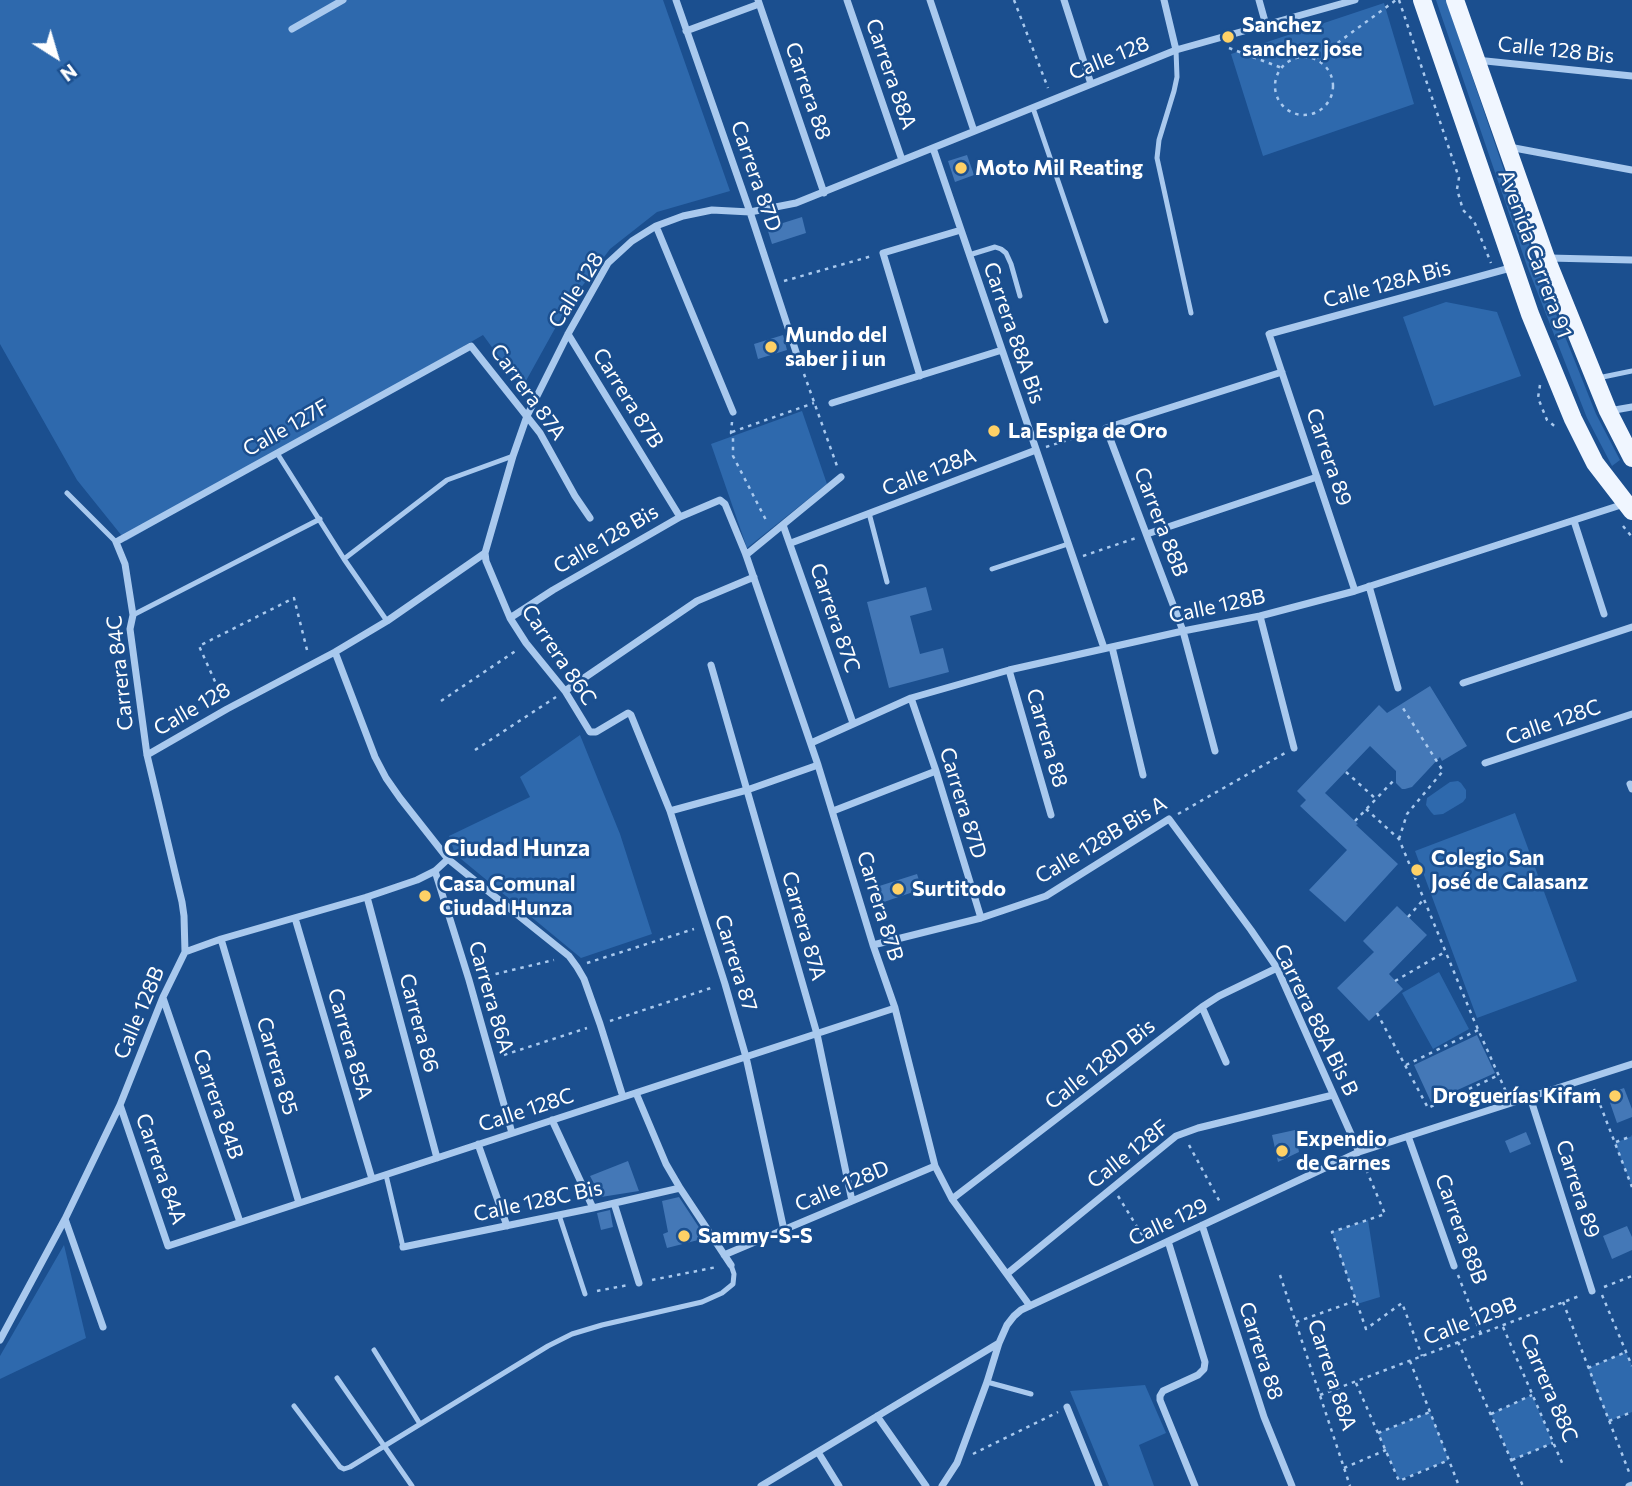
<!DOCTYPE html>
<meta charset="utf-8">
<style>
body{margin:0}
#map{position:relative;width:1632px;height:1486px;overflow:hidden;background:#1b4f8f;font-family:Commissioner,sans-serif}
canvas{display:block}
.north{position:absolute;left:21px;top:21px;width:70px;height:70px;-webkit-text-stroke:5px #1b4f8f;paint-order:stroke;rotate:143deg;font-size:19px;font-weight:700;line-height:28px;text-align:center;color:#fff}
.north::after{content:'';display:block;margin:auto;width:24px;height:32px;background:#fff;clip-path:polygon(50% 0,100% 100%,50% 72%,0 100%)}
</style>
<div id="map">
<canvas width="1632" height="1486"></canvas>
<div class="north">N</div>
</div>
<script>
const c = document.querySelector('canvas').getContext('2d');
c.lineJoin = 'round';
function fillPath(path, color) {
  c.fillStyle = color;
  c.fill(path, 'evenodd');
}
function shape(rows) {
  const path = new Path2D();
  for (const r of rows) {
    if (r.length === 3) {
      path.moveTo(r[0] + r[2], r[1]);
      path.arc(r[0], r[1], r[2], 0, 2 * Math.PI);
      continue;
    }
    path.moveTo(r[0], r[1]);
    for (let i = 2; i < r.length; i += 2) path.lineTo(r[i], r[i + 1]);
  }
  return path;
}
function trace(path, color, width, dash) {
  c.strokeStyle = color;
  c.lineWidth = width;
  c.lineCap = dash ? 'butt' : 'round';
  c.setLineDash(dash || []);
  c.stroke(path);
}
function write(font, color, halo, rows, align = 'center') {
  c.font = font + ' Commissioner,sans-serif';
  c.lineWidth = 5;
  c.setLineDash([]);
  c.textBaseline = 'middle';
  c.strokeStyle = halo;
  c.fillStyle = color;
  for (const [text, x, y, turn = 0] of rows) {
    c.save();
    c.translate(x, y);
    c.rotate((+turn || 0) * Math.PI / 180);
    c.textAlign = isNaN(turn) ? turn : align;
    if (halo) c.strokeText(text, 0, 0);
    c.fillText(text, 0, 0);
    c.restore();
  }
}
const green = shape([
 [0,0,663,0,730,191,657,212,610,249,568,305,522,388,483,335,126,541,77,480,0,344],
 [1436,0,1446,0,1536,264,1596,414,1620,460,1612,466,1587,418,1527,266],
 [1384,3,1414,104,1263,156,1231,54],
 [1446,302,1497,312,1521,376,1434,406,1403,317],
 [802,411,827,484,747,548,711,444],
 [580,735,620,834,652,934,581,958,455,854,449,836,530,797,520,777],
 [1458,781,1461,783,1466,790,1466,798,1463,802,1443,814,1434,815,1431,812,1426,805,1427,798,1450,782],
 [1515,813,1577,981,1477,1018,1415,851],
 [1439,972,1469,1029,1433,1049,1402,993],
 [1632,1136,1632,1187,1615,1143],
 [1368,1220,1380,1297,1357,1304,1332,1232],
 [64,1245,86,1338,0,1379,0,1356],
 [1626,1352,1632,1366,1632,1412,1609,1421,1588,1368],
 [1145,1385,1166,1433,1139,1445,1154,1486,1109,1486,1070,1391],
 [1532,1395,1553,1443,1512,1460,1491,1414],
 [1430,1412,1449,1460,1399,1480,1378,1433]
]);
const building = shape([
 [967,155,974,175,955,182,948,161],
 [802,217,806,233,772,244,767,228],
 [783,335,787,350,758,359,754,344],
 [926,587,932,610,910,616,920,654,943,648,949,672,889,688,867,602],
 [1430,686,1467,746,1442,761,1440,757,1412,787,1405,789,1402,789,1396,783,1396,771,1370,746,1325,793,1358,824,1356,825,1398,864,1345,922,1309,890,1347,850,1300,806,1306,800,1297,791,1379,705,1387,713],
 [917,874,922,889,878,904,873,888],
 [1397,906,1427,935,1389,974,1403,989,1369,1021,1337,988,1374,952,1363,941],
 [1477,1035,1495,1073,1431,1102,1414,1065],
 [1624,1088,1632,1109,1632,1117,1617,1123,1607,1094],
 [1295,1130,1299,1152,1278,1162,1272,1135],
 [1526,1132,1531,1144,1510,1153,1505,1141],
 [628,1161,639,1191,601,1197,590,1176],
 [679,1197,706,1238,667,1248,663,1234,668,1232,662,1201],
 [610,1210,613,1227,601,1230,597,1213],
 [1627,1226,1632,1237,1632,1250,1612,1259,1603,1236]
]);
const path = shape([
 [1014,0,1048,88],
 [1399,0,1459,178,1457,189,1463,210,1474,221,1491,263],
 [1229,48,1282,68],
 [1304,86,29],
 [1317,58,1396,0],
 [784,281,872,256],
 [804,374,837,466],
 [1540,385,1538,398,1547,420,1557,428],
 [732,422,731,433,733,436,733,456,767,522],
 [732,432,814,403],
 [1046,447,1096,431],
 [1623,526,1632,537],
 [1083,556,1136,538],
 [222,697,199,646,294,598,308,654],
 [441,701,517,650],
 [475,750,556,697],
 [1346,772,1376,799],
 [1366,809,1399,839,1473,1018,1507,1094],
 [1178,814,1285,753],
 [1355,821,1395,779],
 [1399,839,1407,814,1443,771,1401,705],
 [1408,917,1424,899],
 [587,963,694,929],
 [479,978,554,960],
 [1395,981,1445,952],
 [1377,1013,1428,1108,1499,1075],
 [610,1021,714,987],
 [504,1055,587,1028],
 [1406,1065,1478,1030],
 [1594,1089,1632,1187],
 [1616,1142,1632,1136],
 [1189,1145,1221,1204],
 [1363,1162,1385,1214,1332,1232,1366,1329,1402,1303,1422,1356],
 [1118,1196,1144,1238],
 [1280,1275,1350,1486],
 [1458,1275,1481,1334],
 [652,1280,717,1267],
 [1604,1287,1632,1276],
 [597,1291,628,1285],
 [1602,1295,1632,1366],
 [1563,1302,1629,1472],
 [1296,1322,1355,1301],
 [1503,1327,1563,1465],
 [1458,1342,1523,1486],
 [1410,1361,1459,1486],
 [1588,1368,1626,1352],
 [1356,1383,1399,1481,1449,1460],
 [1320,1395,1582,1295],
 [1491,1414,1532,1395],
 [1609,1421,1632,1412],
 [1378,1433,1430,1412],
 [973,1454,1058,1412],
 [1512,1460,1553,1443],
 [1344,1468,1386,1450]
]);
const lane = shape([
 [1176,50,1177,77,1174,91,1159,140,1157,158,1191,313],
 [1033,108,1106,321],
 [969,255,995,247,1001,249,1006,253,1011,264,1020,296],
 [1598,378,1632,371],
 [277,453,344,559,387,621],
 [67,493,116,542],
 [869,513,887,582],
 [344,559,447,480,513,456],
 [992,569,1068,544],
 [133,615,320,519],
 [386,1175,403,1247],
 [559,1215,585,1294],
 [374,1350,420,1424],
 [337,1378,412,1486],
 [987,1382,1031,1394],
 [294,1406,340,1467,344,1469,350,1467,548,1346,572,1334,602,1325,702,1302,722,1293,733,1284,734,1274,731,1265]
]);
const street = shape([
 [676,0,750,212,800,364],
 [758,0,824,193],
 [847,0,902,160],
 [930,0,974,131],
 [1064,0,1091,84],
 [1164,0,1176,50],
 [1259,0,1266,25],
 [292,29,343,0],
 [686,31,759,4],
 [1476,60,1632,76],
 [1509,147,1632,170],
 [933,148,1104,648],
 [656,226,733,412],
 [1549,258,1632,260],
 [568,334,680,517],
 [920,376,883,253,961,230],
 [832,403,1002,350],
 [1609,411,1632,407],
 [1574,521,1604,614],
 [783,525,853,723],
 [1147,534,1317,477],
 [791,543,1036,450],
 [485,553,486,561,510,618,526,643,565,691,590,732,596,732,628,713,631,715,670,811,725,984,746,1057,784,1230],
 [746,555,841,477],
 [1369,586,1398,688],
 [1355,591,1269,334,1514,267],
 [1260,616,1294,748],
 [510,618,553,590,680,517,720,500,725,504,746,555,818,765,873,945,895,1008,935,1166,952,1199,1030,1306],
 [1112,647,1143,775],
 [335,652,375,757,386,778,400,798,448,859,569,956,577,967,584,979,600,1024,623,1097],
 [711,665,817,1034,852,1201],
 [1009,670,1051,815],
 [1463,683,1632,627],
 [565,691,697,601,754,577],
 [911,698,936,771,981,918],
 [811,743,911,698,1009,670,1183,631,1260,616,1355,591,1624,504],
 [1215,751,1183,631,1106,428,1282,372],
 [147,755,227,709,335,652,387,621,485,553,513,456,527,416,568,334,608,263,632,241,656,226,683,216,712,210,750,212,796,203,1176,50,1355,0],
 [1485,763,1632,714],
 [1630,784,1632,789],
 [670,811,747,790,818,765],
 [833,811,936,771],
 [435,871,469,980,512,1133],
 [367,897,437,1158],
 [295,918,372,1179],
 [221,939,299,1203],
 [873,945,981,918,1046,896,1169,819,1251,930,1277,968,1359,1152],
 [185,952,184,916,182,902,147,755,130,629,133,615,125,564,116,542,471,346,540,433,575,496,590,518],
 [163,998,240,1222],
 [1202,1007,1226,1062],
 [636,1093,666,1164,680,1188,731,1265],
 [1530,1097,1592,1291],
 [120,1105,168,1246,895,1008],
 [552,1120,593,1208],
 [1408,1136,1454,1266],
 [478,1144,507,1226],
 [952,1199,1202,1007,1219,996,1277,968],
 [614,1203,639,1283],
 [65,1219,103,1327],
 [1202,1225,1264,1417,1292,1486],
 [1168,1241,1205,1362,1204,1369,1198,1375,1163,1391,1160,1396,1160,1400,1195,1486],
 [403,1247,593,1208,680,1188],
 [724,1255,935,1166],
 [1008,1273,1176,1136,1198,1128,1333,1095],
 [0,1340,65,1219,120,1105,163,997,185,952,221,939,367,897,417,880,435,871,448,859],
 [1067,1407,1099,1486],
 [877,1416,926,1486],
 [818,1452,839,1486],
 [761,1486,999,1343],
 [942,1486,957,1463,987,1382,999,1343,1007,1325,1014,1316,1021,1310,1359,1152,1632,1064],
 [1629,1486,1632,1485]
]);
const primary = shape([
 [1422,0,1530,314,1573,419,1595,463,1632,511],
 [1455,0,1546,258,1608,411,1632,458]
]);
const markers = [
 [1228,37,7,"#ffd166"],
 [961,168,7,"#ffd166"],
 [771,347,7,"#ffd166"],
 [994,431,7,"#ffd166"],
 [1417,870,7,"#ffd166"],
 [898,889,7,"#ffd166"],
 [425,896,7,"#ffd166"],
 [1615,1096,7,"#ffd166"],
 [1282,1151,7,"#ffd166"],
 [684,1236,7,"#ffd166"]
];
const poiNames = [
 ["Sanchez",1242,25],
 ["sanchez jose",1242,49],
 ["Moto Mil Reating",975,168],
 ["Mundo del",785,335],
 ["saber j i un",785,359],
 ["La Espiga de Oro",1008,431],
 ["Colegio San",1431,858],
 ["José de Calasanz",1431,882],
 ["Casa Comunal",439,884],
 ["Ciudad Hunza",439,908],
 ["Surtitodo",912,889],
 ["Droguerías Kifam",1601,1096,"right"],
 ["Expendio",1296,1139],
 ["de Carnes",1296,1163],
 ["Sammy-S-S",698,1236]
];
const streetNames = [
 ["Calle 128 Bis",1556,50,6],
 ["Calle 128",1109,58,-22],
 ["Carrera 88A",891,74,71],
 ["Carrera 88",808,91,71],
 ["Carrera 87D",756,176,71],
 ["Avenida Carrera 91",1535,254,70],
 ["Calle 128A Bis",1387,284,-15],
 ["Calle 128",576,290,-58],
 ["Carrera 88A Bis",1014,333,71],
 ["Carrera 87A",528,392,54],
 ["Carrera 87B",628,398,58],
 ["Calle 127F",286,428,-29],
 ["Carrera 89",1329,457,71],
 ["Calle 128A",929,472,-21],
 ["Carrera 88B",1161,522,69],
 ["Calle 128 Bis",606,539,-30],
 ["Calle 128B",1217,606,-12],
 ["Carrera 87C",835,618,71],
 ["Carrera 86C",559,655,56],
 ["Carrera 84C",120,673,-96],
 ["Calle 128",192,709,-30],
 ["Calle 128C",1553,722,-19],
 ["Carrera 88",1047,738,74],
 ["Carrera 87D",963,803,73],
 ["Calle 128B Bis A",1101,840,-31],
 ["Carrera 87B",880,906,73],
 ["Carrera 87A",804,926,74],
 ["Carrera 87",736,963,73],
 ["Carrera 86A",491,997,74],
 ["Calle 128B",139,1013,-67],
 ["Carrera 88A Bis B",1316,1020,64],
 ["Carrera 86",419,1023,75],
 ["Carrera 85A",350,1044,74],
 ["Calle 128D Bis",1100,1064,-38],
 ["Carrera 85",277,1066,74],
 ["Carrera 84B",218,1104,71],
 ["Calle 128C",526,1110,-18],
 ["Calle 128F",1128,1154,-38],
 ["Carrera 84A",161,1169,71],
 ["Calle 128D",842,1186,-23],
 ["Carrera 89",1578,1189,72],
 ["Calle 128C Bis",538,1201,-12],
 ["Calle 129",1168,1222,-25],
 ["Carrera 88B",1461,1229,70],
 ["Calle 129B",1470,1321,-21],
 ["Carrera 88",1261,1351,72],
 ["Carrera 88A",1332,1375,72],
 ["Carrera 88C",1549,1388,67]
];
const neighbourhoodNames = [
 ["Ciudad Hunza",517,848]
];
fillPath(green, '#2e69ad');
fillPath(building, '#4478b7');
trace(path, '#a9c9ee', 2.5, [3.5, 5]);
trace(lane, '#a9c9ee', 5);
trace(street, '#a9c9ee', 7);
trace(primary, '#f0f6ff', 18);
for (const [x, y, r, color] of markers) {
  const dot = new Path2D();
  dot.arc(x, y, r, 0, 2 * Math.PI);
  c.fillStyle = color;
  c.fill(dot);
  trace(dot, '#1b4f8f', 2.5);
}
write('bold 21px', '#fff', '#1b4f8f', poiNames, 'left');
write('21px', '#fff', '#1b4f8f', streetNames);
write('bold 23px', '#fff', '#1b4f8f', neighbourhoodNames);
</script>
